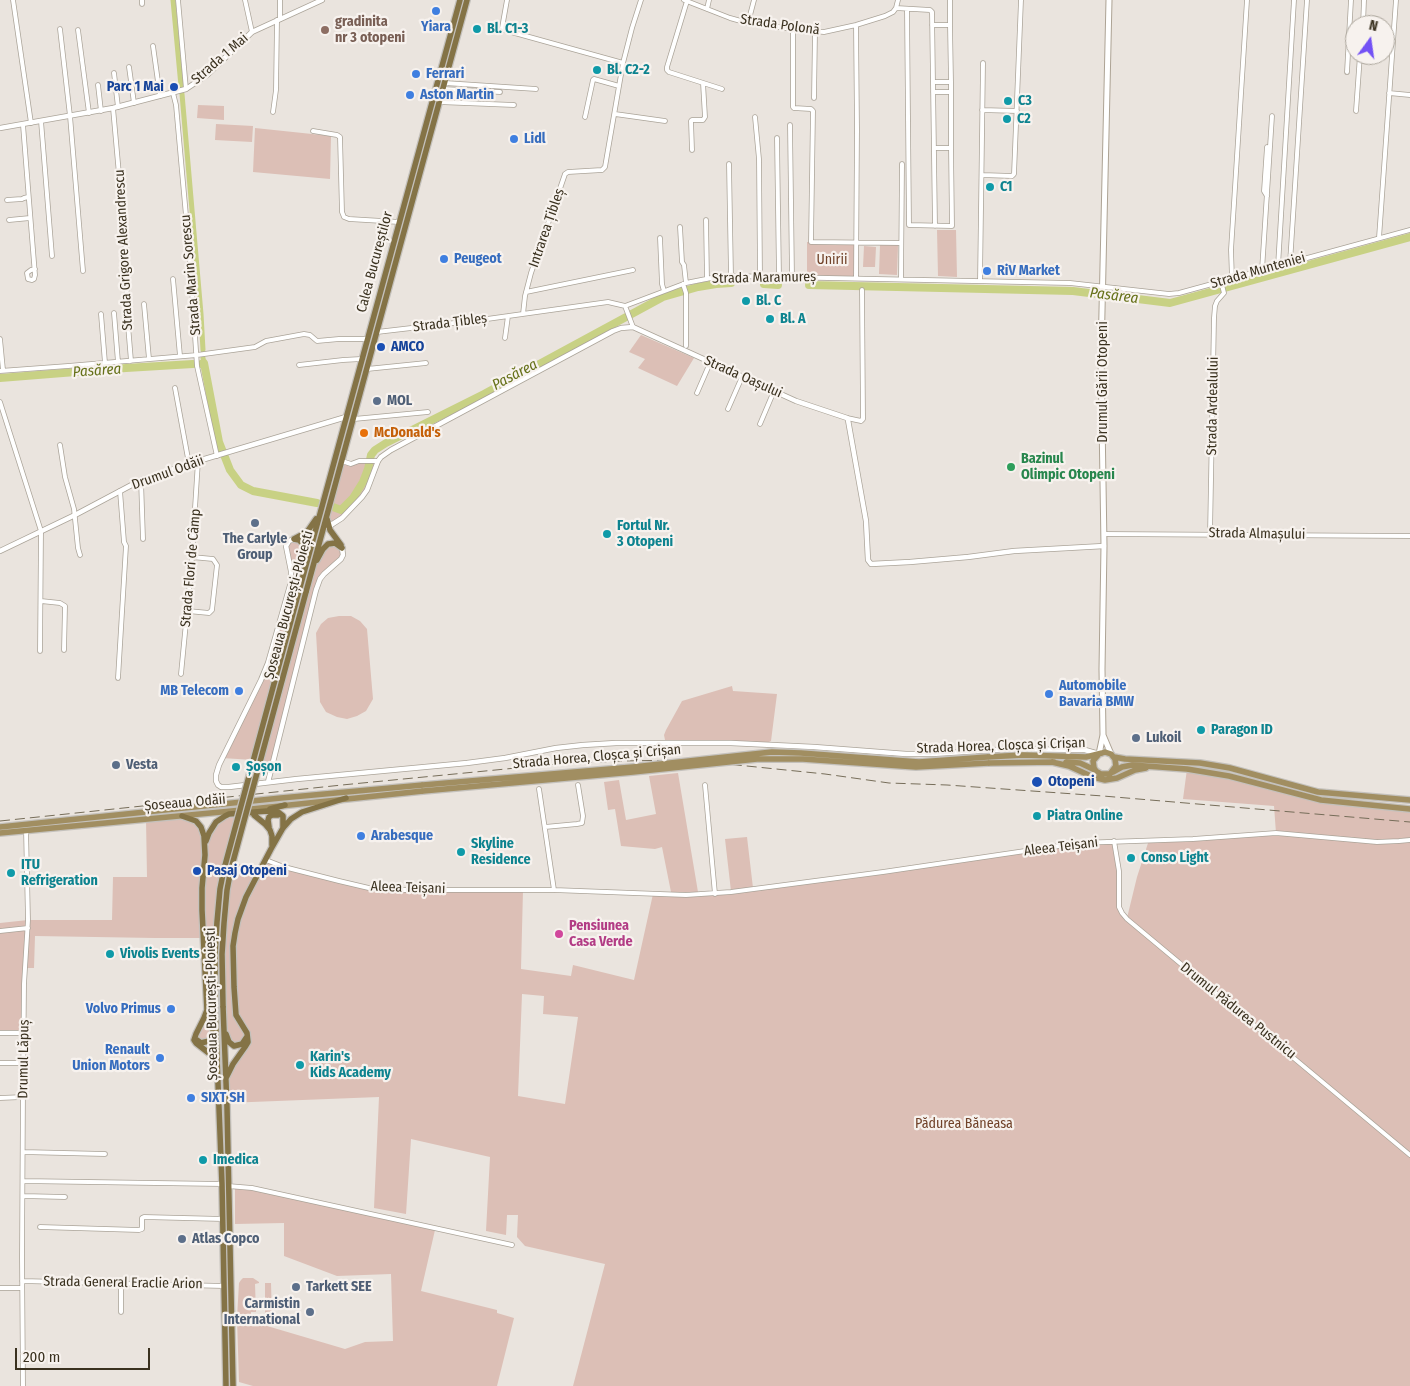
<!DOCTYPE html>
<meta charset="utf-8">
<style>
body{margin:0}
#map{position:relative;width:1410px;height:1386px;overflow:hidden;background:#eae4de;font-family:"Fira Sans Condensed",sans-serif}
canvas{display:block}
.north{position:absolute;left:1345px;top:15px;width:50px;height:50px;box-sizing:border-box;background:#f7f2ee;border:1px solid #aba59b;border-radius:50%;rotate:14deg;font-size:14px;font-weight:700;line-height:20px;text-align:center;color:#3a311f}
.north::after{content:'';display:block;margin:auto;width:18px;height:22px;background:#7351f5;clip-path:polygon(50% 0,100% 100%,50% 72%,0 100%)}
.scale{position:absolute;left:15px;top:1348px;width:135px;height:22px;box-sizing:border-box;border:2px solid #3a311f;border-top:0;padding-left:6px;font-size:15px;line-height:18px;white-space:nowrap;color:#3a311f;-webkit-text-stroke:4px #f7f2ee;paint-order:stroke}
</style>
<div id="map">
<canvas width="1410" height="1386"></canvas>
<div class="north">N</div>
<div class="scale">200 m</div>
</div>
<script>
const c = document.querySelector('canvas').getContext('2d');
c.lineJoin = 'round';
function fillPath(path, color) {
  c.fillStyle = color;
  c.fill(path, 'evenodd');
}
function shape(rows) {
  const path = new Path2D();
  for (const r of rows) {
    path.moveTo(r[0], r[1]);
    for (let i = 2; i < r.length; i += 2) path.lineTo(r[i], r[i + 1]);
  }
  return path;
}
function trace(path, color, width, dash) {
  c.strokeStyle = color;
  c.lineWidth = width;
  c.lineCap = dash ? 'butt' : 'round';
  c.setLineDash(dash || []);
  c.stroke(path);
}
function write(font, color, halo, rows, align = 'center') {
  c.font = font + ' "Fira Sans Condensed",sans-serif';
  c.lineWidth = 4.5;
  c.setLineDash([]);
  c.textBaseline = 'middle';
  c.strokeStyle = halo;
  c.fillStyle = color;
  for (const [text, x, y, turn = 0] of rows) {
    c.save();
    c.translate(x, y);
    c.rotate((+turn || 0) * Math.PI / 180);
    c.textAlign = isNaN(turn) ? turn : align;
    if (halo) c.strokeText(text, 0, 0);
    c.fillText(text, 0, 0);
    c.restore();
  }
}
const green = shape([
 [198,105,224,106,224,120,197,118],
 [216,124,253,126,252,142,215,140],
 [255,128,331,136,330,179,253,172],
 [937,230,956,230,957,277,938,276],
 [807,242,857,242,856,278,807,278],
 [880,245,898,245,897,275,879,274],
 [864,246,876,247,875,267,863,267],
 [641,335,694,358,677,386,638,368,645,359,629,352],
 [342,461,351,464,378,461,367,490,336,523,327,523],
 [320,514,253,760,222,758,261,680,291,582,286,544,300,536],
 [339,545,343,555,320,579,272,766,260,762,311,573,324,547],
 [339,616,351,616,360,621,367,629,373,699,366,711,357,716,347,719,337,717,326,712,320,702,316,633,321,624,328,618],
 [732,686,733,691,777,694,771,741,767,743,665,740,664,735,666,730,682,701],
 [1187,769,1307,796,1410,809,1410,1386,573,1386,605,1264,525,1246,517,1237,518,1215,507,1215,506,1235,486,1231,490,1157,411,1139,406,1214,374,1208,379,1097,226,1103,225,1080,245,1047,237,1046,227,1037,222,954,233,863,259,868,264,859,274,864,372,889,523,890,521,969,571,976,573,965,634,980,653,894,715,894,1079,843,1114,841,1119,871,1119,903,1127,918,1137,877,1149,840,1276,833,1274,806,1183,799],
 [522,994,544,996,543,1014,578,1017,565,1104,518,1096],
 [678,773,698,892,671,892,662,847,655,849,621,846,615,809,608,810,604,782,619,780,626,820,656,814,649,776],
 [182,816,199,824,206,853,211,836,217,826,228,817,237,816,220,889,216,1018,209,1041,197,1040,204,1018,203,938,155,938,35,936,34,968,26,968,24,1030,0,1030,0,923,28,920,112,920,113,877,147,877,146,819],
 [747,837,753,888,731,891,725,839],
 [242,1188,435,1230,421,1291,497,1310,497,1313,514,1318,497,1386,253,1386,239,1382,237,1318,239,1283,241,1280,243,1278,253,1278,259,1282,259,1283,255,1284,256,1312,251,1312,251,1316,257,1316,257,1323,345,1349,365,1342,393,1341,391,1274,337,1276,284,1256,284,1223,235,1224,235,1189],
 [265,1283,271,1283,272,1317,265,1317]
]);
const canal = shape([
 [173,0,181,86],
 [182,94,201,314,203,350],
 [203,358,204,363]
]);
const river = shape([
 [764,284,778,285],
 [809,285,1073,291,1170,303,1410,237],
 [201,364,204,363,219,442,230,470,241,485,253,491,317,503],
 [0,378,126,368,193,364],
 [333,507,341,510,353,498,363,482,368,469,371,455,375,450,386,443,484,394,663,297,698,287,716,284,731,283]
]);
const minor = shape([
 [13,0,31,123],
 [142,0,142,4],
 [178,0,186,89],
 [245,0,252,32],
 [507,0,502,28,504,30,623,63],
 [684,0,730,18,748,23,801,30,824,32,856,25,885,16,893,12,896,8,898,0],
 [687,1,667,67,667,70,669,72,722,89],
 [896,8,930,10,932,12,935,226],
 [707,9,709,0],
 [907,10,909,225,952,226,951,148],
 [280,19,280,0],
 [748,23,754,0],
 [856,25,857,129,856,278],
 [932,25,950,25,950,0],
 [1363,25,1364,0],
 [60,29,70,116,83,271],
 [793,29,793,107,794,108,811,109,813,111,811,242,901,243],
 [78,30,89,113],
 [153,46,160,96],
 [129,67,134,103],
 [1347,72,1351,0],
 [114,73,118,107],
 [933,82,951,82,950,25],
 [445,83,536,89],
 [98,85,101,111],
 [443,89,500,92],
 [933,92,951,92,951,82],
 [173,93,176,105,190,260,197,366,217,456],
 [1389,93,1410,95],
 [814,98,815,32],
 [439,102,514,105],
 [113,108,128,274,126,301,131,361],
 [982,110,1017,111],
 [1356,111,1360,55],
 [273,112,276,90,277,20],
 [615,114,665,121],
 [585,117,593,80,594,79,619,86],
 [755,117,759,159,760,277],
 [41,121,52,256],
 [23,125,35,275,34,279,32,280,28,279,27,273,31,270,35,269],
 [790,125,792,277],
 [313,131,337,135,340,137,342,212,344,217,349,219,399,222],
 [777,138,779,277],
 [934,148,951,148,951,92],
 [692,150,691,121,692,120,703,120,705,117,703,83],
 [729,164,731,276],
 [982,175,1012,176,1014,174,1021,0],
 [1267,196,1264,191,1267,147],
 [7,200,22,199,24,198,28,197],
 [9,220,30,218],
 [706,220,707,279],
 [680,227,682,262,684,265,686,283],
 [660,238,662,284,664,291],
 [1379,238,1396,0],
 [1290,263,1307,0],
 [1278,266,1294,0],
 [1262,270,1272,116],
 [1232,278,1231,250,1247,0],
 [173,279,180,356],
 [901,279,902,164],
 [980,281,983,63],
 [683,284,686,293,686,346],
 [526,292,633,270],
 [144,304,149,359],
 [625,306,633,327],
 [114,313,118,362],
 [101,314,105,363],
 [523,314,525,296,531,273,565,174,568,172,602,170,605,167,623,63,632,28,641,0],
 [377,332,480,320,608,302,625,306,686,283,711,278,731,276,1070,283,1169,294,1179,293,1410,230],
 [505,338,508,316],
 [0,339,3,370],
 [299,365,343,360,361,359],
 [367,369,426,363],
 [0,371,68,366,197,355,255,347,266,341,304,334,310,335,317,341,339,339,366,339],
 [175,388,189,464],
 [697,393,710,363],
 [0,402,41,531,40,651],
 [728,409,742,377],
 [847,418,861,421,863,419,862,290],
 [354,419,428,412],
 [760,424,774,391],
 [60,445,65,477,74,509,78,548,80,555],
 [342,461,351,464,359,461,378,461],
 [141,480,143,539],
 [1104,534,1410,536],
 [1210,534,1214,318,1215,306,1217,301,1224,293,1221,281],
 [41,601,60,603,65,606,64,650],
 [188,611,209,613,212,610,217,565,213,559,192,557],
 [181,674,191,571,198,461],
 [118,678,126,546,124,542,120,491],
 [705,785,715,894],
 [539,789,554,890],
 [545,827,577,824,582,823,583,816,578,785],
 [1114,841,1119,871,1119,907,1122,913,1127,919,1410,1155],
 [266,860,284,867,339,881,373,889,386,890,554,890,686,895,731,892,883,872,1079,843,1193,839,1276,833,1377,842,1399,841,1410,840],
 [0,931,28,928],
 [0,1033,24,1033],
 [0,1063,24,1063],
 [0,1098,23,1097],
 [23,1152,105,1154],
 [23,1181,222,1184],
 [228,1186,252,1188,512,1245],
 [23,1196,65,1197],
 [40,1227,139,1230,142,1229,142,1218,144,1217,223,1219],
 [22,1281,224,1286],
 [0,1288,22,1288],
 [121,1312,121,1283],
 [23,1386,22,1257,23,1089,24,984,28,920,26,830]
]);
const tertiary = shape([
 [0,128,113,108,186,89,207,75,252,32,322,0],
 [328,527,342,518,362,497,367,490,378,461,381,457,391,450,613,331,621,328,633,327,796,401,847,418,848,420,866,521,868,560,871,564,910,562,968,557,1014,551,1104,546],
 [294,539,289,541,286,546,291,571,291,582,268,663,261,680,219,765,216,775,216,781,218,785,221,787,229,787,297,779,467,763,505,758,556,748,583,745,616,743,731,743,814,747,906,754,932,754,1009,749,1085,750,1099,754],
 [0,551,75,515,141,480,198,461,346,417],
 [268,782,316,590,320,579,324,574,341,559,343,555,342,548]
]);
const secondary = shape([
 [1103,735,1111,754],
 [1099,754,1103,735,1102,669,1104,546,1101,355,1109,0]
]);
const primary = shape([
 [987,757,1023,755,1086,757,1102,753,1105,752,1111,754,1115,759,1116,766,1110,774,1101,774,1096,771,1094,768,1093,761,1099,754],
 [1114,757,1125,759,1200,763,1230,768,1318,792,1410,800],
 [1052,762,1069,766,1093,777,1105,780,1117,778,1135,770,1146,768],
 [1066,762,1080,763,1095,770],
 [988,763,1054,762],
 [1113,772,1122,767,1132,765,1187,769,1229,776,1321,800,1410,809],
 [0,827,281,798,423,785],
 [0,833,242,810,423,791]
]);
const trunk = shape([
 [327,519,330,530,341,545],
 [294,539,299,540,303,544,304,564],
 [294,539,307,532,316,519],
 [317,560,323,549,328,544,335,543,342,548],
 [299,591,460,0],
 [306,592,467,0],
 [270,809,285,805],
 [254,815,265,824,270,830,272,836,272,845],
 [182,816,196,821,201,827,204,836,205,855,202,888,202,910,207,1010,204,1018,196,1034,194,1040,196,1043,210,1054,216,1069],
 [269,827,268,820,269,817,272,815,278,815],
 [206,841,209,833,216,822,225,816,229,814,267,811,278,812,283,816,283,828],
 [223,1006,227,1107,233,1386],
 [215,1007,222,1184,226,1386],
 [226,1034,229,1042,234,1046,242,1044,246,1038],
 [197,1040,201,1043,209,1041,212,1036,214,1025],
 [226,1078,233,1064,245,1047,248,1042,247,1033,236,1015,234,987,233,946,235,933,238,919,246,897,271,849,283,828,291,819,302,812,346,798]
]);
const rail = shape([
 [0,821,342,785,557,764,620,761,688,760,825,774,889,783,947,785,1103,796,1410,822]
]);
const primaryBridge = shape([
 [423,785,633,767,772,752,801,753,919,762,987,757],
 [423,791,633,772,757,759,803,759,916,767,988,763]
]);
const trunkBridge = shape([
 [223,1006,222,954,224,923,227,890,231,869,306,592],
 [215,1007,215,954,217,922,220,889,224,869,299,591]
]);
const markers = [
 [436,11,5,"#3f7fe0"],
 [477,29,5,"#0f9aa8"],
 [325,30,5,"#8d6e63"],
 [597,70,5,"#0f9aa8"],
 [416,74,5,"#3f7fe0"],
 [174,87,5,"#1a4fb4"],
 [410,95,5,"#3f7fe0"],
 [1008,101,5,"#0f9aa8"],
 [1007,119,5,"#0f9aa8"],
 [514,139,5,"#3f7fe0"],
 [990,187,5,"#0f9aa8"],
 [444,259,5,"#3f7fe0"],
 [987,271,5,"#3f7fe0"],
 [746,301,5,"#0f9aa8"],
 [770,319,5,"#0f9aa8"],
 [381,347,5,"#1a4fb4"],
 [377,401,5,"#5c6f8a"],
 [364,433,5,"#e8710a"],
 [1011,467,5,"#2e9e5b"],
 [255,523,5,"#5c6f8a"],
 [607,534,5,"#0f9aa8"],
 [239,691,5,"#3f7fe0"],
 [1049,694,5,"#3f7fe0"],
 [1201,730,5,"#0f9aa8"],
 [1136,738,5,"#5c6f8a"],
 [116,765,5,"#5c6f8a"],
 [236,767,5,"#0f9aa8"],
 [1037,782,6,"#1a4fb4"],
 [1037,816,5,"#0f9aa8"],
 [361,836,5,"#3f7fe0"],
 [461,852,5,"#0f9aa8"],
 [1131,858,5,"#0f9aa8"],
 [197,871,5,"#1a4fb4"],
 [11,873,5,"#0f9aa8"],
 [559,934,5,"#d1479c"],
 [110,954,5,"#0f9aa8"],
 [171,1009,5,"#3f7fe0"],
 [160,1058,5,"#3f7fe0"],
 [300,1065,5,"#0f9aa8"],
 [191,1098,5,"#3f7fe0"],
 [203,1160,5,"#0f9aa8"],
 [182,1239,5,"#5c6f8a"],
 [296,1287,5,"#5c6f8a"],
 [310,1312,5,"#5c6f8a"]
];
const educationNames = [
 ["gradinita",335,22],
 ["nr 3 otopeni",335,38]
];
const streetNames = [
 ["Strada Polonă",780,25,8],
 ["Strada 1 Mai",220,59,-41],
 ["Intrarea Țibleș",547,228,-71],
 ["Strada Grigore Alexandrescu",124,250,-93],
 ["Calea Bucureștilor",375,262,-75],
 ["Strada Munteniei",1258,271,-16],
 ["Strada Marin Sorescu",191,275,-95],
 ["Strada Maramureș",764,278,-1],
 ["Strada Țibleș",450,323,-7],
 ["Strada Oașului",743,377,24],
 ["Drumul Gării Otopeni",1103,382,-90],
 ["Strada Ardealului",1213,406,-89],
 ["Drumul Odăii",168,473,-20],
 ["Strada Almașului",1257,534,1],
 ["Strada Flori de Câmp",191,568,-85],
 ["Șoseaua București-Ploiești",289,605,-75],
 ["Strada Horea, Cloșca și Crișan",1001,746,-2],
 ["Strada Horea, Cloșca și Crișan",597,757,-5],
 ["Șoseaua Odăii",185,803,-5],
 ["Aleea Teișani",1061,847,-7],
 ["Aleea Teișani",408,888,2],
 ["Șoseaua București-Ploiești",212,1004,-91],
 ["Drumul Pădurea Pustnicu",1238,1011,39],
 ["Drumul Lăpuș",24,1059,-89],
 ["Strada General Eraclie Arion",123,1283,1]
];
const shopNames = [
 ["Yiara",436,27,"center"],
 ["Ferrari",426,74],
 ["Aston Martin",420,95],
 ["Lidl",524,139],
 ["Peugeot",454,259],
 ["RiV Market",997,271],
 ["Automobile",1059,686],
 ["Bavaria BMW",1059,702],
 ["MB Telecom",229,691,"right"],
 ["Arabesque",371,836],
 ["Volvo Primus",161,1009,"right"],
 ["Renault",150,1050,"right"],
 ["Union Motors",150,1066,"right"],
 ["SIXT SH",201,1098]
];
const cultureNames = [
 ["Bl. C1-3",487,29],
 ["Bl. C2-2",607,70],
 ["C3",1018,101],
 ["C2",1017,119],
 ["C1",1000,187],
 ["Bl. C",756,301],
 ["Bl. A",780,319],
 ["Fortul Nr.",617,526],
 ["3 Otopeni",617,542],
 ["Paragon ID",1211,730],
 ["Șoșon",246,767],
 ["Piatra Online",1047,816],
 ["Skyline",471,844],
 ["Residence",471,860],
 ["Conso Light",1141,858],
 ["ITU",21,865],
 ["Refrigeration",21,881],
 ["Vivolis Events",120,954],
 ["Karin's",310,1057],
 ["Kids Academy",310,1073],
 ["Imedica",213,1160]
];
const transitNames = [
 ["Parc 1 Mai",164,87,"right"],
 ["AMCO",391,347],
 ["Otopeni",1048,782],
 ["Pasaj Otopeni",207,871]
];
const parkNames = [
 ["Unirii",832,260],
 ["Pădurea Băneasa",964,1124]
];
const serviceNames = [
 ["MOL",387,401],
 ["The Carlyle",255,539,"center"],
 ["Group",255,555,"center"],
 ["Lukoil",1146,738],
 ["Vesta",126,765],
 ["Atlas Copco",192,1239],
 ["Tarkett SEE",306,1287],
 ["Carmistin",300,1304,"right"],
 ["International",300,1320,"right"]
];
const foodNames = [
 ["McDonald's",374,433]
];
const leisureNames = [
 ["Bazinul",1021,459],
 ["Olimpic Otopeni",1021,475]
];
const hotelNames = [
 ["Pensiunea",569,926],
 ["Casa Verde",569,942]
];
const waterNames = [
 ["Pasărea",1114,296,7],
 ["Pasărea",97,371,-4],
 ["Pasărea",515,375,-28]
];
fillPath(green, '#dcbfb6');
trace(canal, '#c8d184', 5);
trace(river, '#c8d184', 8);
trace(minor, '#aba499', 5.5);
trace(tertiary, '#aba499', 6);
trace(secondary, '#ada394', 7);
trace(primary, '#c4c1bc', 8);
trace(trunk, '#c4c1bc', 8);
trace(minor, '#fff', 4);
trace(tertiary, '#fff', 4.5);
trace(secondary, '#fff', 5);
trace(primary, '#a18e61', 5.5);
trace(trunk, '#847346', 5.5);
trace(rail, '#766d59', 1, [10, 5]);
trace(primaryBridge, '#c4c1bc', 8, []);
trace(trunkBridge, '#c4c1bc', 8, []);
trace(primaryBridge, '#a18e61', 5.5);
trace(trunkBridge, '#847346', 5.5);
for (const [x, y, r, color] of markers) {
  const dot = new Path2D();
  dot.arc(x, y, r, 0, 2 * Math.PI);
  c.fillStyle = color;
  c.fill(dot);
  trace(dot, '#f7f2ee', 2);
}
write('bold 14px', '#785e54', '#f7f2ee', educationNames, 'left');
write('14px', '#3a311f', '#f7f2ee', streetNames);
write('bold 14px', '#366cbe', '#f7f2ee', shopNames, 'left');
write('bold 14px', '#0d838f', '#f7f2ee', cultureNames, 'left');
write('bold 14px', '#164399', '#f7f2ee', transitNames, 'left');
write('14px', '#714229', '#f7f2ee', parkNames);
write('bold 14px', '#4e5e75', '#f7f2ee', serviceNames, 'left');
write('bold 14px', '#c56008', '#f7f2ee', foodNames, 'left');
write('bold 14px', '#27864d', '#f7f2ee', leisureNames, 'left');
write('bold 14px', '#b23c85', '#f7f2ee', hotelNames, 'left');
write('italic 15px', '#667119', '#f7f2ee', waterNames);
</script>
